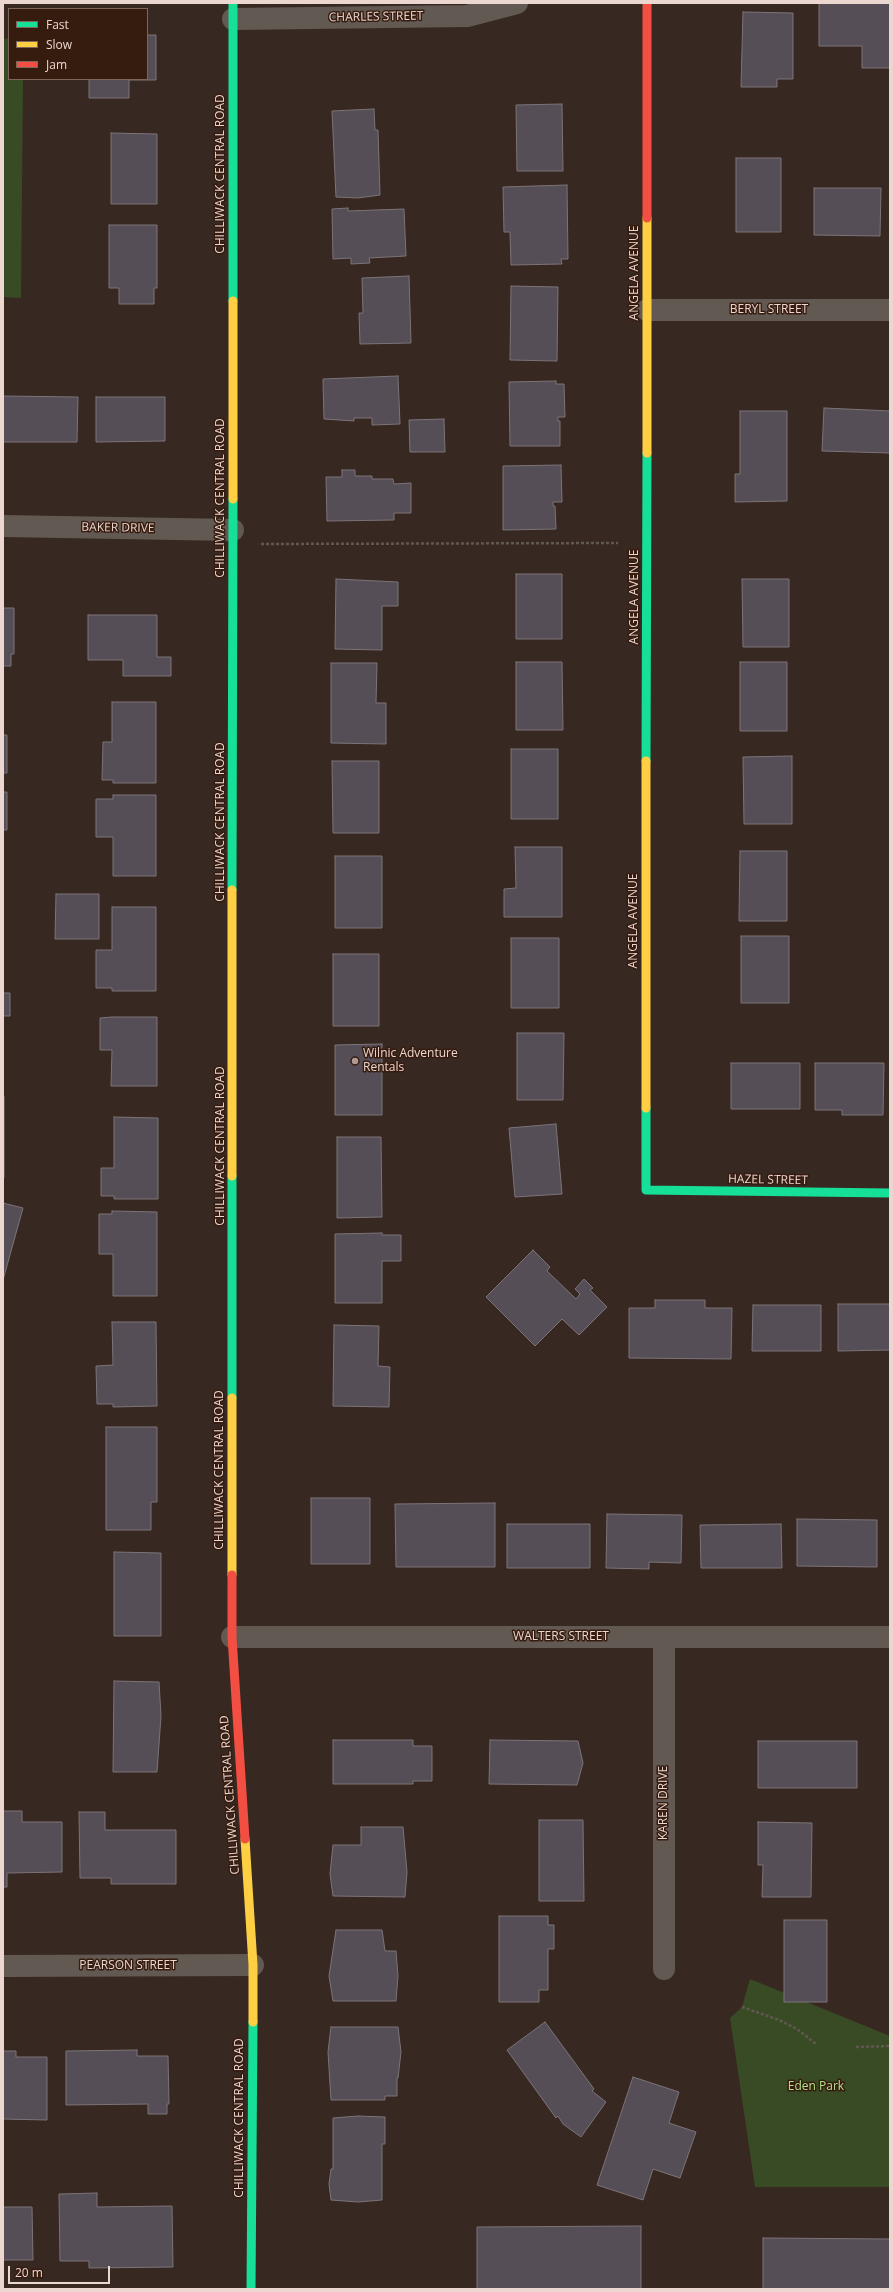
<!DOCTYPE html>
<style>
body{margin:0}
#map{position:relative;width:893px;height:2292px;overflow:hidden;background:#382822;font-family:"Open Sans",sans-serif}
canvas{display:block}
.frame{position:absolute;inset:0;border:4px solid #ebd7d0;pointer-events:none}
.legend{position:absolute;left:8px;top:8px;width:140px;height:72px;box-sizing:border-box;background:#361b0f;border:1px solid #7e665c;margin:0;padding:5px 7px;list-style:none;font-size:12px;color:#ebd7d0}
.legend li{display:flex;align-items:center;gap:8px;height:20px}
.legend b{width:20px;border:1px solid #7e665c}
.scale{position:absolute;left:8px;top:2266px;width:102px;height:18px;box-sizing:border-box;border:2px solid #ebd7d0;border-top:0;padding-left:5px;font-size:12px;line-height:14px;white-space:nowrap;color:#ebd7d0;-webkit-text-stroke:3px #361b0f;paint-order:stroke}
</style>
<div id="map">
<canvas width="893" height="2292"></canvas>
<div class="frame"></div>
<ul class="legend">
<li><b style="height:5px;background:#16e098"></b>Fast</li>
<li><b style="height:5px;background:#ffcf43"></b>Slow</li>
<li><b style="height:5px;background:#f24e42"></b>Jam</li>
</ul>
<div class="scale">20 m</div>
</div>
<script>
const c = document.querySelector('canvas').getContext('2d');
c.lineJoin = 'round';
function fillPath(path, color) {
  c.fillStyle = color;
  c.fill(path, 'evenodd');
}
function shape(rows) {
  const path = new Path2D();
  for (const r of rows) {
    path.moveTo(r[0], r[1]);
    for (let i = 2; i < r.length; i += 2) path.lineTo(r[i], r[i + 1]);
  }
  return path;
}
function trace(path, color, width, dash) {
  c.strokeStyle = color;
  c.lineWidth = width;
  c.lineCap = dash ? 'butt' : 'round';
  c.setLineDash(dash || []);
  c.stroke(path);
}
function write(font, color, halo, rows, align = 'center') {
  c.font = font + ' "Open Sans",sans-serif';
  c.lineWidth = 3;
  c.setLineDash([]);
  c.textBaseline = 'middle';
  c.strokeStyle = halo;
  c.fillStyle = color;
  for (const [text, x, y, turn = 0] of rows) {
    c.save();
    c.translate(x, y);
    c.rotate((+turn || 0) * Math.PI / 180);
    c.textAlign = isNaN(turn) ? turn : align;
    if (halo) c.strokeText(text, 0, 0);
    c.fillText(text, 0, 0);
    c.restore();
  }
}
const green = shape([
 [9,38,9,79,23,79,21,298,3,297,3,39],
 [750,1979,890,2036,890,2187,755,2187,730,2018,742,2007]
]);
const building = shape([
 [819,3,890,3,890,68,862,68,862,46,819,46,819,3],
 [743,12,793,13,793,79,777,79,777,87,741,87,743,12],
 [147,35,156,35,156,80,129,80,129,98,89,98,89,79,87,79,147,79,147,35],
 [562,104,563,171,517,171,516,105,562,104],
 [374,109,375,130,378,130,380,195,358,198,336,197,332,111,374,109],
 [111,133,157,134,157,204,111,204,111,133],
 [736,158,781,158,781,232,736,232,736,158],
 [567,185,568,259,561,259,562,264,511,265,510,232,504,232,503,187,567,185],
 [814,188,881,188,880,236,814,235,814,188],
 [348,208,348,211,404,209,406,256,369,258,370,263,351,264,351,258,333,259,332,209,348,208],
 [109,225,157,225,157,288,154,288,154,304,119,304,119,288,109,288,109,225],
 [409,276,411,343,360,344,359,313,363,313,362,278,409,276],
 [511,286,558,287,557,361,510,360,511,286],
 [398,376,400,424,372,425,372,418,354,418,354,421,324,419,323,379,398,376],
 [556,381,556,384,564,384,565,417,558,417,558,421,560,421,560,446,510,446,509,382,556,381],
 [3,396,78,397,77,442,3,442,3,396],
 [96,397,165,397,165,441,96,442,96,397],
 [824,408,890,411,890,453,822,451,824,408],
 [740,411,787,411,787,501,735,502,735,474,740,474,740,411],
 [444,419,445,452,410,452,409,420,444,419],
 [561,465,562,502,553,502,553,506,555,506,556,529,503,530,503,466,561,465],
 [342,470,355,470,355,476,372,476,372,479,393,479,394,484,411,483,411,513,394,513,394,520,327,521,326,477,342,477,342,470],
 [516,574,562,574,562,639,516,639,516,574],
 [336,579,398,582,398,606,382,606,382,650,335,649,336,579],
 [742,579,789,579,789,647,743,647,742,579],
 [3,608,14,608,14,654,11,654,11,666,3,666,3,608],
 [88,615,157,615,157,657,171,657,171,676,123,676,123,660,88,660,88,615],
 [516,662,562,662,563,730,516,730,516,662],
 [740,662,787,662,787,731,740,731,740,662],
 [331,663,377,663,376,703,386,703,386,744,331,743,331,663],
 [112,702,156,702,156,783,113,783,113,780,102,780,103,742,112,742,112,702],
 [3,735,7,735,7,773,3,773,3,735],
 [511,749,558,749,558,819,511,819,511,749],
 [792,756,792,824,744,824,743,757,792,756],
 [332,761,379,761,379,833,333,833,332,761],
 [3,792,7,792,7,830,3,830,3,792],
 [113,795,156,795,156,876,113,876,113,837,96,837,96,799,113,799,113,795],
 [515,847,562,847,562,917,504,917,504,889,516,888,515,847],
 [740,851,787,851,787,921,739,921,740,851],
 [335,856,382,856,382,928,335,928,335,856],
 [56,894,99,894,99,939,55,939,56,894],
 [112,907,156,907,156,991,112,991,112,988,96,988,96,950,112,950,112,907],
 [741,936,789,936,789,1003,741,1003,741,936],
 [511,938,559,938,559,1008,511,1008,511,938],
 [333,954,379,954,379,1026,333,1026,333,954],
 [3,993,10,993,10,1016,3,1016,3,993],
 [112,1017,157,1017,157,1086,111,1086,112,1050,100,1050,100,1018,112,1017],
 [517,1033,564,1033,563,1100,517,1100,517,1033],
 [382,1044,382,1115,335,1115,335,1045,382,1044],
 [731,1063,800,1063,800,1109,731,1109,731,1063],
 [815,1063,884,1063,883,1115,842,1115,842,1110,815,1110,815,1063],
 [3,1096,4,1096,4,1178,3,1178,3,1096],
 [114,1117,158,1118,158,1199,114,1199,114,1196,101,1196,101,1168,114,1168,114,1117],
 [556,1124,562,1194,515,1197,509,1128,556,1124],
 [337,1137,381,1137,382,1217,337,1218,337,1137],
 [3,1203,23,1208,3,1280,3,1203],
 [112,1211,157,1212,157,1296,113,1296,113,1254,99,1254,99,1214,112,1214,112,1211],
 [382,1233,382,1235,401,1235,401,1261,382,1261,382,1303,335,1303,335,1234,382,1233],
 [533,1250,550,1267,547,1271,576,1299,580,1294,575,1289,584,1279,593,1288,590,1290,607,1307,579,1335,562,1319,535,1346,486,1297,533,1250],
 [655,1300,705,1300,705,1308,732,1308,731,1359,629,1358,629,1308,655,1308,655,1300],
 [838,1304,890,1304,890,1350,838,1351,838,1304],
 [753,1305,821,1305,821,1351,752,1351,753,1305],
 [112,1322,156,1322,157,1406,113,1407,113,1404,97,1404,96,1366,113,1365,112,1322],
 [334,1325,379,1326,378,1366,390,1367,389,1407,333,1406,334,1325],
 [106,1427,157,1427,157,1502,151,1502,151,1530,106,1530,106,1427],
 [311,1498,370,1498,370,1564,311,1564,311,1498],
 [495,1503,495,1567,396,1567,395,1504,495,1503],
 [607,1514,682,1515,681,1563,649,1562,649,1569,606,1568,607,1514],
 [797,1519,877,1520,877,1567,797,1566,797,1519],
 [507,1524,590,1524,590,1568,507,1568,507,1524],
 [781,1524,782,1568,701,1568,700,1525,781,1524],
 [114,1552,161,1553,161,1636,114,1636,114,1552],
 [114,1681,159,1682,161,1716,157,1772,113,1772,114,1681],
 [333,1740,413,1740,413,1746,432,1746,432,1781,413,1781,413,1784,333,1784,333,1740],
 [490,1740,578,1741,583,1763,577,1785,489,1784,490,1740],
 [758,1741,857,1741,857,1788,758,1788,758,1741],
 [3,1811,22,1811,22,1822,62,1822,62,1872,7,1873,7,1887,3,1887,3,1811],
 [79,1812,105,1812,105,1830,176,1830,176,1884,111,1884,111,1878,80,1878,79,1812],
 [539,1820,583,1820,584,1901,539,1901,539,1820],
 [758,1822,812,1823,811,1897,762,1897,763,1865,758,1865,758,1822],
 [361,1827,403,1827,407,1872,405,1897,333,1896,330,1874,333,1845,361,1845,361,1827],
 [499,1916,548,1916,548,1925,554,1925,554,1949,548,1949,548,1990,539,1990,539,2002,499,2002,499,1916],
 [784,1920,827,1920,827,2002,784,2002,784,1920],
 [336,1930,382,1930,385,1951,396,1951,398,1976,396,2001,333,2001,329,1976,336,1930],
 [545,2022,594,2089,592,2091,606,2102,581,2137,563,2124,558,2116,556,2118,507,2050,545,2022],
 [331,2027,398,2027,401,2052,398,2078,397,2078,397,2096,385,2096,385,2100,331,2100,328,2052,331,2027],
 [137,2050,137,2056,168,2056,169,2104,167,2104,167,2114,148,2114,148,2104,66,2105,66,2051,137,2050],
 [3,2051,16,2051,16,2057,47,2057,47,2120,3,2119,3,2051],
 [633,2077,679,2092,669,2123,696,2132,680,2178,653,2169,643,2200,597,2185,633,2077],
 [358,2116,385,2117,385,2144,382,2144,382,2200,358,2202,331,2200,329,2184,331,2169,333,2169,333,2118,358,2116],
 [97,2193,97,2207,172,2206,173,2267,89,2268,89,2261,60,2261,59,2194,97,2193],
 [3,2207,32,2207,33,2260,3,2260,3,2207],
 [641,2226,641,2289,477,2289,477,2227,641,2226],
 [763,2238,890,2239,890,2289,763,2289,763,2238]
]);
const path = shape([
 [261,544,618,543],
 [742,2007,779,2020,797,2029,816,2044],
 [856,2047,890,2046]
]);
const street = shape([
 [233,19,467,16,517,3],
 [647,310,890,310],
 [3,526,233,530],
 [232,1637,890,1637],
 [3,1966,253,1965],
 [664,1969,664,1638]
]);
const fast = shape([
 [233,301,233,3],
 [646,761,647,453],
 [232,890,233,499],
 [646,1108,646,1190,890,1193],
 [232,1398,232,1176],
 [251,2289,253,2022]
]);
const slow = shape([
 [647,453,647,218],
 [233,499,233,301],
 [646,1108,646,761],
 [232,1176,232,890],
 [232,1575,232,1398],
 [245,1839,253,1965,253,2022]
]);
const jam = shape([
 [647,218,647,3],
 [232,1575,232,1637,245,1839]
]);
const markers = [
 [355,1061,4,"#ac9a93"]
];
const streetNames = [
 ["CHARLES STREET",376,17,-1],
 ["CHILLIWACK CENTRAL ROAD",221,174,-90],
 ["ANGELA AVENUE",635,273,-90],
 ["BERYL STREET",769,310],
 ["CHILLIWACK CENTRAL ROAD",221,498,-90],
 ["BAKER DRIVE",118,528,1],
 ["ANGELA AVENUE",635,597,-90],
 ["CHILLIWACK CENTRAL ROAD",221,822,-90],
 ["ANGELA AVENUE",634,921,-90],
 ["CHILLIWACK CENTRAL ROAD",221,1146,-90],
 ["HAZEL STREET",768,1180,1],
 ["CHILLIWACK CENTRAL ROAD",220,1470,-90],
 ["WALTERS STREET",561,1637],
 ["CHILLIWACK CENTRAL ROAD",230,1795,-94],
 ["KAREN DRIVE",664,1803,-90],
 ["PEARSON STREET",128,1966],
 ["CHILLIWACK CENTRAL ROAD",240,2118,-90]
];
const poiNames = [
 ["Wilnic Adventure",363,1054],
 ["Rentals",363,1068]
];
const parkNames = [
 ["Eden Park",816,2087]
];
fillPath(green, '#394b24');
fillPath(building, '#564e57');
trace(building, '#7c7478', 1);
trace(path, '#625852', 2.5, [3, 2]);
trace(street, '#625952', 22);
trace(fast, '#16e098', 9);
trace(slow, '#ffcf43', 9);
trace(jam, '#f24e42', 9);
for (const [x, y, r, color] of markers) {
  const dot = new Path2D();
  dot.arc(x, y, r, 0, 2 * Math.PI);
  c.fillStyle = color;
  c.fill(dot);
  trace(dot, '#361b0f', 1.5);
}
write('12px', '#ebd7d0', '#361b0f', streetNames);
write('12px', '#ebd7d0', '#361b0f', poiNames, 'left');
write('12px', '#b1e188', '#361b0f', parkNames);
</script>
